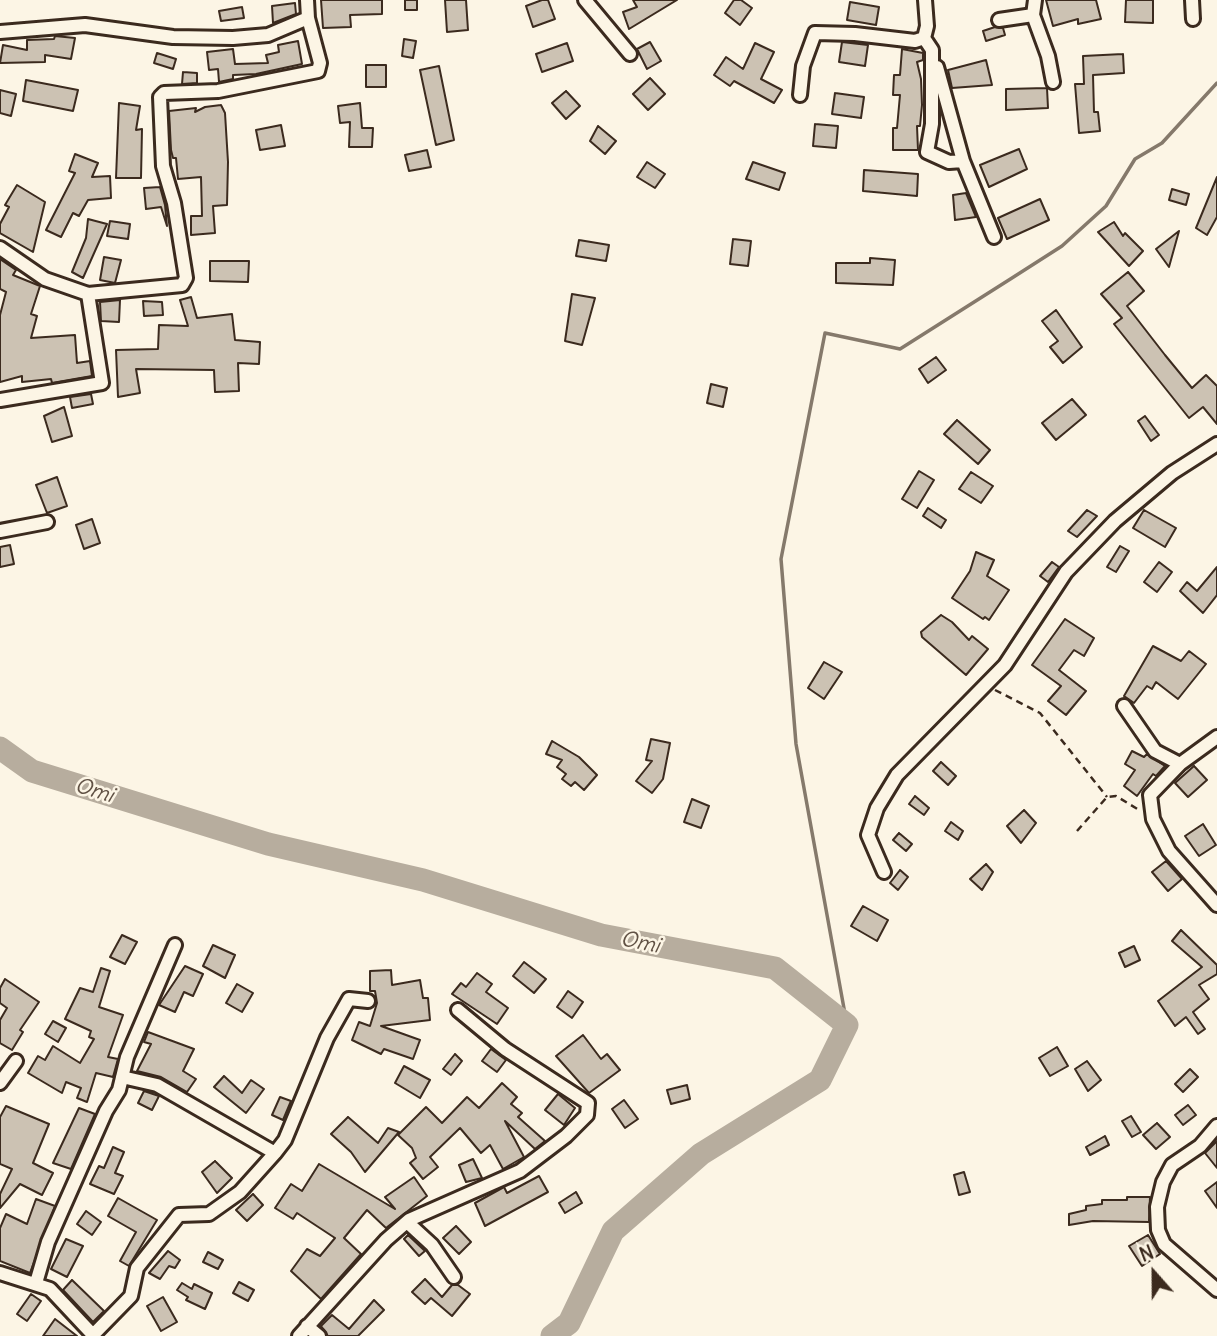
<!DOCTYPE html>
<style>
body{margin:0}
#map{position:relative;width:1217px;height:1336px;overflow:hidden;background:#fcf5e5;font-family:Delius,sans-serif}
canvas{display:block}
.north{position:absolute;left:1119px;top:1238px;width:70px;height:70px;-webkit-text-stroke:5px #fcf5e5;paint-order:stroke;rotate:339deg;font-size:19px;font-weight:700;line-height:28px;text-align:center;color:#3b2a1e}
.north::after{content:'';display:block;margin:auto;width:24px;height:32px;background:#3b2a1e;clip-path:polygon(50% 0,100% 100%,50% 72%,0 100%)}
</style>
<div id="map">
<canvas width="1217" height="1336"></canvas>
<div class="north">N</div>
</div>
<script>
const c = document.querySelector('canvas').getContext('2d');
c.lineJoin = 'round';
function shape(rows) {
  const path = new Path2D();
  for (const r of rows) {
    path.moveTo(r[0], r[1]);
    for (let i = 2; i < r.length; i += 2) path.lineTo(r[i], r[i + 1]);
  }
  return path;
}
function trace(path, color, width, dash) {
  c.strokeStyle = color;
  c.lineWidth = width;
  c.lineCap = dash ? 'butt' : 'round';
  c.setLineDash(dash || []);
  c.stroke(path);
}
function fillPath(path, color) {
  c.fillStyle = color;
  c.fill(path, 'evenodd');
}
function write(font, color, halo, rows, align = 'center') {
  c.font = font + ' Delius,sans-serif';
  c.lineWidth = 5;
  c.setLineDash([]);
  c.textBaseline = 'middle';
  c.strokeStyle = halo;
  c.fillStyle = color;
  for (const [text, x, y, turn = 0] of rows) {
    c.save();
    c.translate(x, y);
    c.rotate((+turn || 0) * Math.PI / 180);
    c.textAlign = isNaN(turn) ? turn : align;
    if (halo) c.strokeText(text, 0, 0);
    c.fillText(text, 0, 0);
    c.restore();
  }
}
const stream = shape([
 [847,1025,796,744,781,559,825,333,900,349,1012,278,1062,246,1106,206,1135,159,1162,143,1217,83]
]);
const river = shape([
 [0,748,32,771,268,844,423,880,601,935,775,968,847,1025,820,1080,701,1154,613,1231,569,1323,552,1336]
]);
const building = shape([
 [321,0,382,0,382,14,350,15,351,27,323,28,321,0],
 [405,0,417,0,417,10,405,10,405,0],
 [445,0,466,0,468,30,447,32,445,0],
 [542,0,548,0,555,19,533,27,526,6,542,0],
 [633,0,677,0,629,29,623,12,637,7,633,0],
 [734,0,741,0,752,8,740,25,725,13,734,0],
 [1046,0,1096,0,1101,19,1078,24,1078,19,1053,26,1046,0],
 [1126,0,1153,0,1153,23,1125,22,1126,0],
 [850,2,879,7,876,25,847,20,850,2],
 [295,3,296,14,273,23,272,6,295,3],
 [242,7,244,18,221,21,219,11,242,7],
 [995,27,1003,28,1005,35,986,41,983,31,995,27],
 [55,36,75,38,71,59,45,55,45,62,0,63,3,45,27,50,27,40,54,39,55,36],
 [404,39,416,41,413,58,402,56,404,39],
 [298,41,302,64,256,74,233,75,233,79,219,82,218,69,209,70,207,52,233,49,235,64,268,63,266,55,279,52,278,45,298,41],
 [650,42,661,61,647,69,637,49,650,42],
 [842,42,868,45,865,66,839,62,842,42],
 [567,43,573,61,542,72,536,54,567,43],
 [755,43,774,52,761,79,782,90,774,103,734,81,730,86,714,75,726,57,743,69,755,43],
 [902,49,923,53,923,60,917,62,921,79,922,105,920,126,917,126,918,150,893,150,893,128,897,128,900,95,893,95,894,75,900,75,902,49],
 [157,53,176,59,173,69,154,63,157,53],
 [1123,54,1124,73,1093,75,1094,112,1098,112,1100,131,1079,133,1075,84,1084,84,1083,56,1123,54],
 [986,60,992,85,952,88,948,70,986,60],
 [366,65,386,65,386,87,366,87,366,65],
 [439,66,454,140,436,145,420,70,439,66],
 [183,72,197,73,197,83,182,84,183,72],
 [650,78,665,94,648,110,633,94,650,78],
 [26,80,78,90,73,111,23,101,26,80],
 [1047,88,1048,108,1006,110,1006,89,1047,88],
 [0,90,16,94,11,116,0,113,0,90],
 [566,91,580,106,566,119,552,103,566,91],
 [835,93,864,97,861,118,832,114,835,93],
 [119,103,140,106,136,130,142,129,141,178,116,178,119,103],
 [360,103,362,128,373,128,372,147,349,147,350,122,340,123,338,106,360,103],
 [221,105,225,113,228,162,227,205,213,206,215,233,191,235,191,216,202,216,201,177,178,179,176,158,173,158,171,150,169,111,196,108,195,112,205,107,221,105],
 [815,124,838,126,836,148,813,146,815,124],
 [281,125,285,146,260,150,256,130,281,125],
 [598,126,616,141,605,154,590,141,598,126],
 [1019,149,1027,169,989,187,980,165,1019,149],
 [427,150,431,167,409,171,405,155,427,150],
 [75,154,98,163,92,177,110,176,111,198,88,200,79,216,73,213,61,237,46,230,75,173,69,171,75,154],
 [647,162,665,174,655,188,637,177,647,162],
 [753,162,785,173,779,190,746,179,753,162],
 [864,170,918,174,917,196,863,191,864,170],
 [1217,177,1217,217,1207,235,1196,228,1217,177],
 [17,185,45,202,33,252,0,233,0,224,9,207,5,205,17,185],
 [160,187,165,205,167,226,161,207,146,209,144,188,160,187],
 [1172,189,1189,194,1186,205,1169,200,1172,189],
 [966,193,976,217,955,220,953,195,966,193],
 [1040,199,1049,220,1007,239,998,218,1040,199],
 [88,219,107,224,83,278,72,272,86,238,88,219],
 [110,221,130,224,128,239,107,236,110,221],
 [1114,222,1123,236,1125,233,1143,251,1129,266,1098,232,1114,222],
 [1179,231,1169,267,1156,249,1179,231],
 [733,239,751,241,748,266,730,264,733,239],
 [579,240,609,245,606,261,576,256,579,240],
 [104,257,121,260,115,283,100,280,104,257],
 [870,258,895,260,893,285,836,283,836,263,870,263,870,258],
 [0,259,16,270,13,275,40,286,31,314,37,316,31,338,75,335,77,363,90,361,92,376,52,383,51,379,22,382,22,376,0,382,0,315,6,292,0,289,0,259],
 [210,261,249,261,248,282,210,281,210,261],
 [1128,272,1144,291,1127,306,1165,355,1192,388,1206,375,1217,386,1217,424,1203,407,1189,418,1114,324,1122,318,1101,294,1128,272],
 [572,294,595,298,582,345,565,341,572,294],
 [191,297,197,318,232,314,235,340,260,342,259,364,238,363,239,391,215,392,214,370,136,369,140,393,118,397,116,350,158,349,159,325,188,326,180,300,191,297],
 [120,300,119,322,101,321,100,302,120,300],
 [143,301,162,302,163,315,144,316,143,301],
 [1056,310,1082,347,1063,363,1050,347,1058,341,1042,321,1056,310],
 [936,357,946,370,928,383,919,369,936,357],
 [711,384,727,388,723,407,707,403,711,384],
 [91,394,93,404,72,408,70,397,91,394],
 [1072,399,1086,415,1056,440,1042,423,1072,399],
 [64,407,72,436,52,442,44,416,64,407],
 [1145,416,1159,435,1151,441,1138,421,1145,416],
 [957,420,990,450,978,464,944,434,957,420],
 [919,471,934,480,917,508,902,499,919,471],
 [971,472,993,486,981,503,959,489,971,472],
 [57,477,67,506,47,513,36,485,57,477],
 [928,508,946,520,941,528,923,516,928,508],
 [1087,510,1097,516,1077,537,1068,531,1087,510],
 [1144,510,1176,528,1165,547,1133,528,1144,510],
 [92,519,100,543,84,549,76,525,92,519],
 [10,545,14,564,0,567,0,547,10,545],
 [1120,546,1129,551,1116,572,1107,567,1120,546],
 [976,552,994,560,987,576,1009,590,989,620,985,617,983,619,952,598,970,571,976,552],
 [1052,562,1059,567,1048,582,1040,576,1052,562],
 [1159,562,1172,572,1157,592,1144,582,1159,562],
 [1217,567,1217,595,1203,613,1180,591,1187,582,1197,591,1217,567],
 [941,615,952,622,969,640,972,636,988,649,966,675,922,637,921,632,941,615],
 [1065,619,1094,638,1084,656,1074,650,1059,670,1086,691,1066,715,1048,701,1061,686,1032,665,1065,619],
 [1153,646,1181,661,1189,651,1206,664,1178,699,1156,682,1152,689,1147,686,1134,703,1124,696,1153,646],
 [824,662,842,672,824,699,808,688,824,662],
 [651,739,670,743,663,779,652,793,636,781,652,761,646,760,651,739],
 [552,741,579,757,597,775,584,790,575,782,571,786,562,779,566,774,557,767,562,760,546,754,552,741],
 [1132,751,1144,757,1147,754,1165,766,1156,776,1153,774,1137,796,1124,786,1135,770,1125,764,1132,751],
 [941,762,956,776,948,785,933,771,941,762],
 [1194,766,1207,780,1188,797,1175,783,1194,766],
 [915,796,929,808,924,815,909,804,915,796],
 [692,799,709,806,701,828,684,822,692,799],
 [1024,810,1036,823,1021,843,1007,826,1024,810],
 [951,822,963,831,958,840,945,831,951,822],
 [1203,824,1216,845,1199,856,1185,836,1203,824],
 [899,833,912,844,906,851,893,840,899,833],
 [1166,861,1182,879,1168,891,1152,872,1166,861],
 [986,864,993,872,982,890,970,879,986,864],
 [900,870,908,877,898,890,890,883,900,870],
 [863,906,888,920,877,941,851,926,863,906],
 [1181,930,1217,965,1217,974,1199,985,1209,999,1193,1012,1205,1029,1198,1034,1186,1017,1175,1026,1158,1001,1202,967,1172,941,1181,930],
 [122,935,137,942,125,964,110,957,122,935],
 [213,945,235,955,225,978,203,966,213,945],
 [1134,946,1140,960,1125,967,1119,953,1134,946],
 [524,962,546,979,534,993,513,976,524,962],
 [185,966,203,974,193,996,184,992,175,1012,159,1005,185,966],
 [101,968,110,971,99,1007,123,1015,108,1057,118,1059,113,1077,96,1073,87,1102,77,1098,81,1088,66,1082,62,1093,28,1073,38,1056,45,1060,53,1046,80,1063,94,1039,89,1037,91,1031,65,1019,80,988,93,992,101,968],
 [391,970,392,985,420,980,423,998,428,998,430,1020,381,1026,420,1040,413,1059,384,1049,381,1054,352,1040,359,1022,370,1026,377,1003,375,991,370,991,370,971,391,970],
 [477,973,492,984,486,992,508,1008,497,1024,452,994,461,983,466,987,477,973],
 [5,979,39,1002,20,1030,23,1032,12,1050,0,1043,0,1020,7,1008,0,1003,0,988,5,979],
 [237,984,253,993,242,1012,226,1003,237,984],
 [568,991,583,1002,572,1018,557,1007,568,991],
 [53,1021,66,1028,58,1042,45,1034,53,1021],
 [148,1032,194,1049,183,1071,196,1079,187,1092,161,1077,137,1071,151,1044,144,1042,148,1032],
 [583,1035,601,1059,607,1054,620,1070,589,1093,556,1056,583,1035],
 [1057,1047,1068,1066,1050,1076,1039,1058,1057,1047],
 [491,1049,506,1060,497,1072,482,1061,491,1049],
 [455,1054,462,1061,451,1075,443,1069,455,1054],
 [1087,1061,1101,1080,1088,1091,1075,1069,1087,1061],
 [404,1066,430,1080,420,1098,395,1083,404,1066],
 [1190,1069,1198,1077,1183,1092,1175,1084,1190,1069],
 [224,1076,242,1093,251,1080,264,1089,246,1113,214,1087,224,1076],
 [502,1083,517,1097,511,1104,522,1113,518,1117,545,1141,535,1149,505,1121,524,1157,503,1169,490,1145,481,1153,460,1128,430,1157,438,1167,423,1179,410,1163,416,1158,412,1148,398,1135,426,1107,442,1123,467,1097,479,1108,502,1083],
 [687,1085,690,1099,671,1104,667,1090,687,1085],
 [144,1091,159,1096,152,1110,138,1103,144,1091],
 [558,1094,575,1108,564,1125,545,1110,558,1094],
 [280,1097,291,1101,283,1120,272,1115,280,1097],
 [624,1100,638,1119,625,1128,612,1109,624,1100],
 [1188,1105,1196,1115,1183,1125,1175,1115,1188,1105],
 [6,1106,49,1124,33,1163,53,1173,42,1195,20,1184,0,1208,0,1194,12,1169,0,1164,0,1117,6,1106],
 [79,1108,95,1114,71,1169,53,1163,79,1108],
 [1131,1116,1141,1132,1132,1137,1122,1121,1131,1116],
 [348,1117,378,1143,388,1128,399,1132,365,1172,351,1152,331,1134,348,1117],
 [1157,1123,1170,1137,1156,1149,1143,1135,1157,1123],
 [1105,1136,1109,1145,1090,1155,1086,1147,1105,1136],
 [1217,1141,1217,1168,1205,1153,1217,1141],
 [113,1147,124,1152,115,1173,123,1176,114,1194,90,1184,99,1166,104,1168,113,1147],
 [473,1159,482,1178,466,1182,459,1165,473,1159],
 [215,1161,232,1178,217,1193,202,1172,215,1161],
 [319,1164,395,1209,385,1197,414,1177,427,1196,386,1228,367,1210,344,1238,361,1254,321,1299,291,1271,307,1249,320,1256,335,1238,297,1213,293,1219,275,1208,291,1184,302,1191,319,1164],
 [964,1172,970,1192,959,1195,954,1175,964,1172],
 [539,1176,548,1192,485,1226,475,1203,504,1187,507,1193,539,1176],
 [1217,1182,1217,1208,1205,1191,1217,1182],
 [576,1192,582,1203,565,1213,559,1203,576,1192],
 [253,1194,263,1205,247,1221,236,1210,253,1194],
 [1127,1197,1150,1197,1149,1222,1093,1221,1069,1225,1069,1214,1086,1210,1086,1206,1102,1204,1102,1200,1127,1200,1127,1197],
 [118,1198,157,1220,129,1266,120,1261,136,1232,108,1216,118,1198],
 [36,1199,55,1206,30,1273,0,1261,0,1228,6,1214,27,1224,36,1199],
 [86,1211,101,1222,92,1235,77,1224,86,1211],
 [456,1226,471,1242,459,1254,443,1238,456,1226],
 [408,1235,425,1251,419,1256,404,1239,408,1235],
 [1148,1235,1160,1254,1142,1266,1129,1246,1148,1235],
 [66,1239,83,1246,67,1277,51,1269,66,1239],
 [168,1251,180,1260,175,1268,169,1266,160,1279,149,1273,168,1251],
 [208,1252,223,1260,218,1269,203,1262,208,1252],
 [425,1279,442,1297,452,1285,458,1285,470,1294,452,1316,431,1298,425,1304,412,1292,425,1279],
 [72,1280,104,1311,93,1322,63,1290,72,1280],
 [239,1282,254,1290,248,1301,233,1293,239,1282],
 [182,1283,192,1289,194,1284,212,1293,205,1309,186,1300,188,1297,177,1290,182,1283],
 [31,1294,41,1301,27,1321,17,1314,31,1294],
 [163,1297,177,1322,161,1331,147,1306,163,1297],
 [374,1300,384,1310,358,1336,328,1336,321,1326,332,1315,349,1329,374,1300],
 [55,1319,77,1336,43,1336,55,1319]
]);
const path = shape([
 [995,690,1040,713,1107,797],
 [1077,831,1107,797,1116,796,1139,810]
]);
const street = shape([
 [585,0,630,54],
 [1035,0,1033,15,1048,56,1053,82],
 [1192,0,1193,19],
 [999,20,1033,15],
 [0,32,85,25,173,37,233,38,268,35,308,18],
 [924,38,932,50,932,124,927,152,949,162,963,161,994,237],
 [937,67,963,161],
 [800,95,803,66,815,33,855,34,915,41,924,38,927,26,925,0],
 [0,248,45,279,88,294,182,285,186,278,174,203,163,166,160,97,164,93,218,91,318,71,320,63,308,18,307,0],
 [0,400,102,383,88,294],
 [0,531,47,522],
 [1124,706,1155,751,1180,764],
 [1217,737,1180,764,1150,795,1153,819,1169,851,1217,905],
 [884,872,868,835,877,808,897,775,1005,665,1066,572,1115,521,1172,473,1217,444],
 [122,1077,157,1085,275,1153],
 [0,1083,16,1061],
 [1217,1126,1200,1146,1172,1165,1163,1182,1157,1207,1158,1230,1164,1244,1217,1290],
 [407,1222,432,1245,454,1277],
 [0,1273,50,1289,94,1336],
 [36,1283,48,1242,106,1111,119,1090,127,1057,175,945],
 [307,1326,319,1336],
 [92,1336,131,1296,137,1268,179,1215,209,1214,240,1192,275,1153,285,1140,327,1038,349,999,368,1001],
 [299,1336,386,1240,409,1220,520,1171,566,1136,587,1115,588,1103,505,1049,458,1010]
]);
const waterNames = [
 ["Omi",94,791,17],
 ["Omi",640,943,11]
];
trace(stream, '#85796b', 3.5);
trace(river, '#b7ad9e', 23);
fillPath(building, '#ccc2b3');
trace(building, '#3b2a1e', 2);
trace(street, '#3b2a1e', 18);
trace(path, '#3b2a1e', 2.5, [7, 5]);
trace(street, '#fcf5e5', 12);
write('italic 21px', '#605144', '#fcf5e5', waterNames);
</script>
